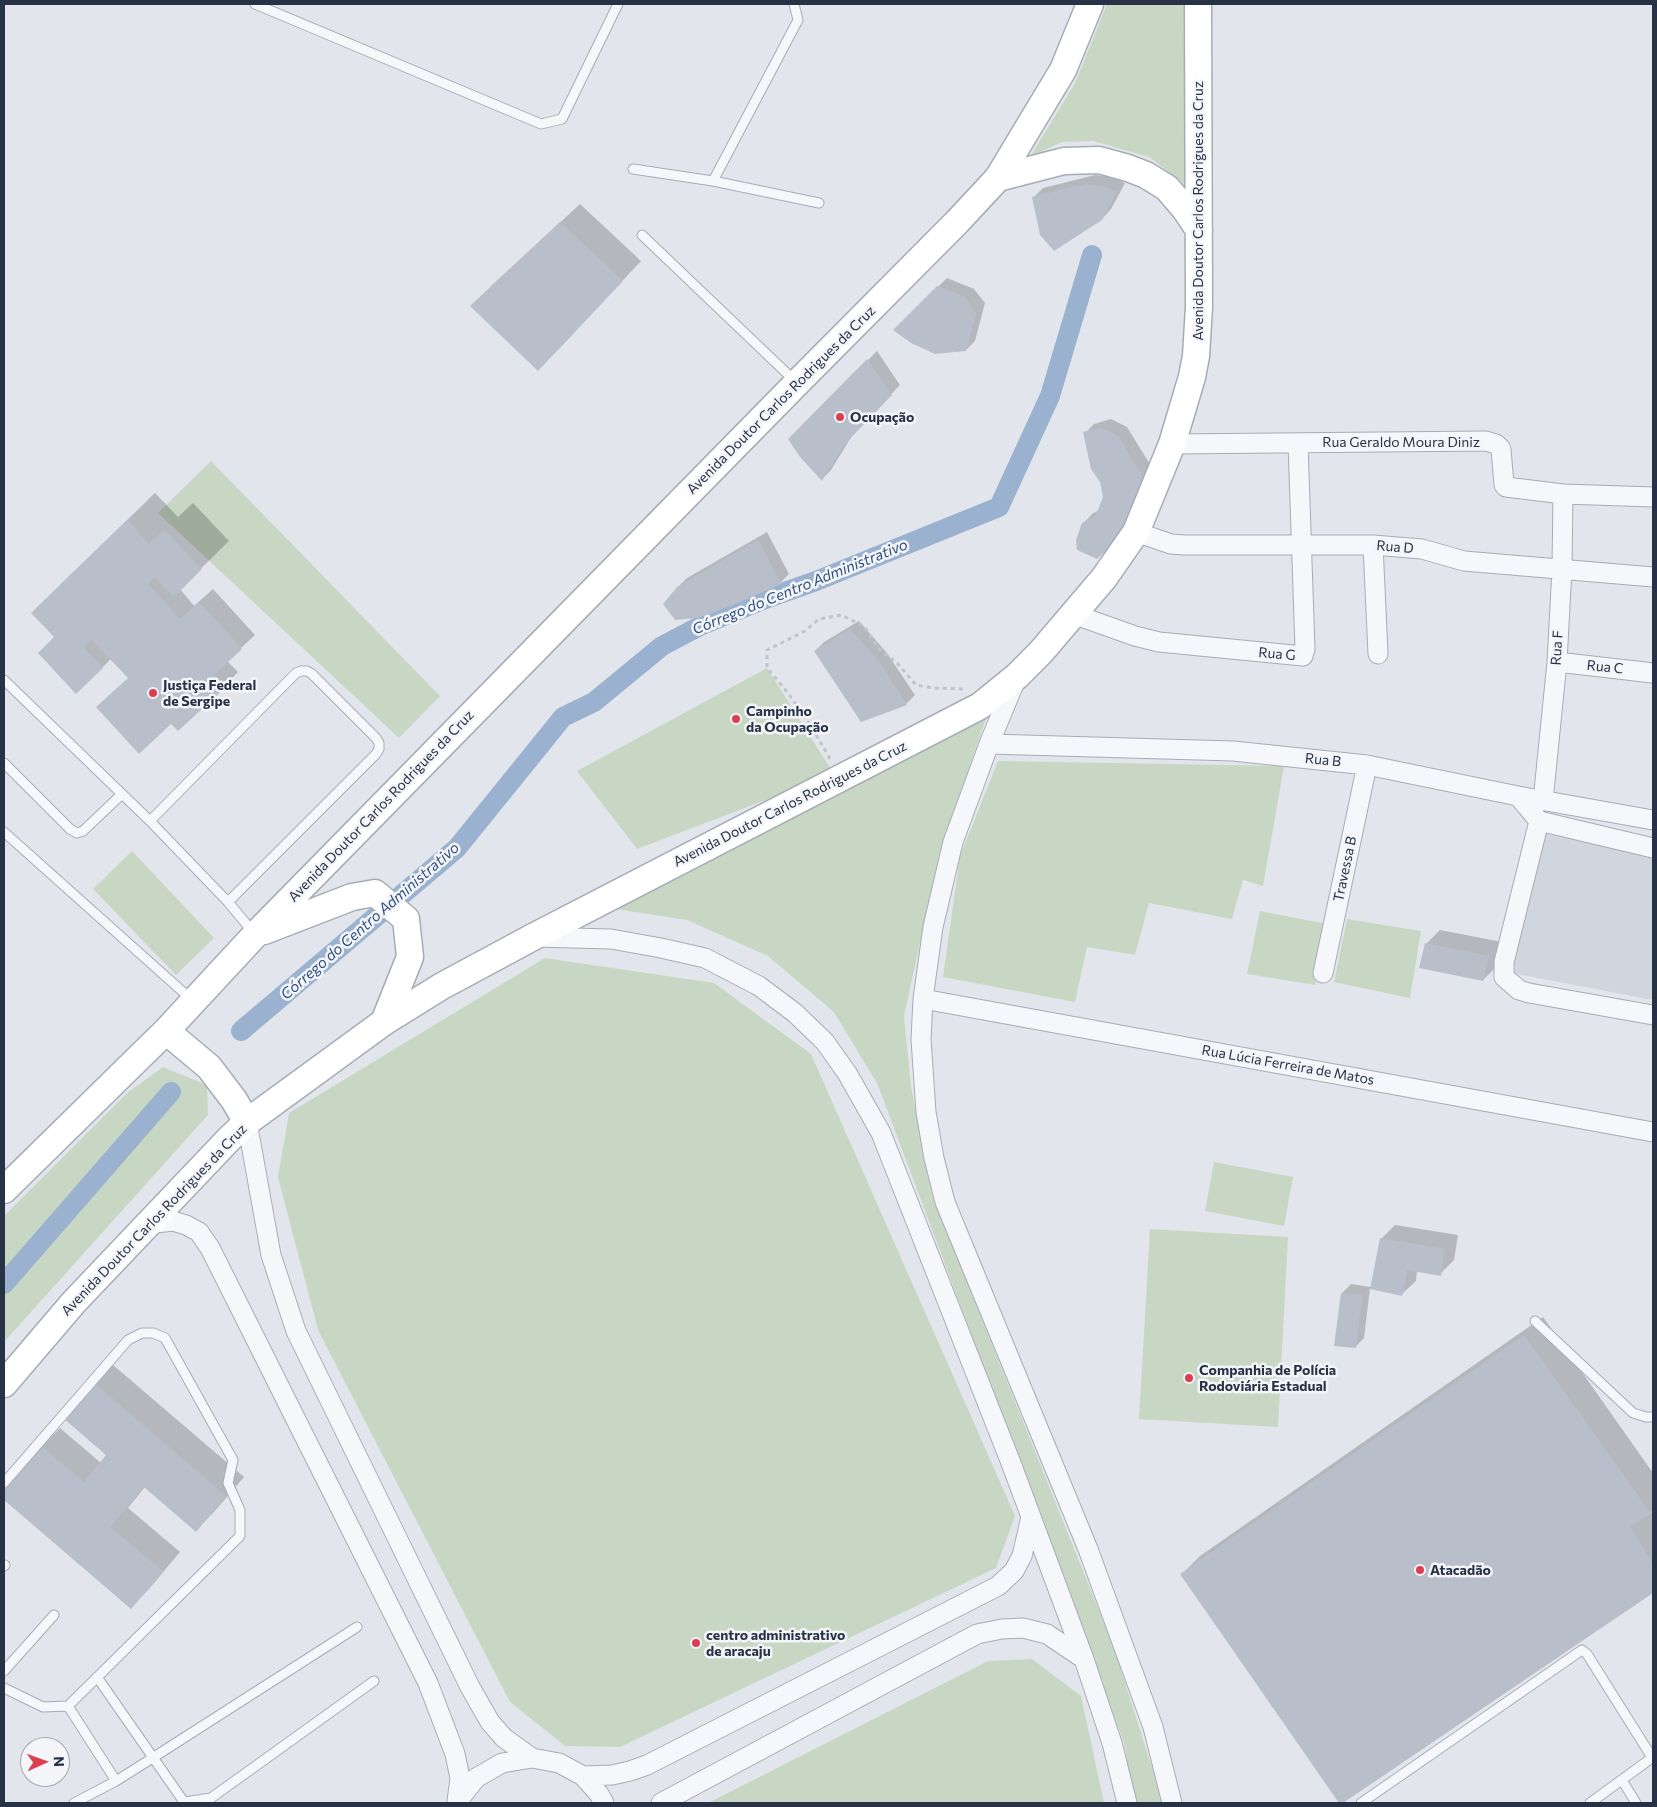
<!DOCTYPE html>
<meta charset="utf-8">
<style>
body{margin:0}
#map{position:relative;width:1657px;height:1807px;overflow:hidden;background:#e2e6ec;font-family:Commissioner,sans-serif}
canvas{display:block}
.frame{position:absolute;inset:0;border:5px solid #283246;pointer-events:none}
.north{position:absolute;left:20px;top:1737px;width:50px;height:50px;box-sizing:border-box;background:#f3f5f9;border:1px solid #a2a7b1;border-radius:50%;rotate:88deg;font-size:14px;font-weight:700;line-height:20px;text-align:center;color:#283246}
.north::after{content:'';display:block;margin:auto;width:18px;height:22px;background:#dc3d50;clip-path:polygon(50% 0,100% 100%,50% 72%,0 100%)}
</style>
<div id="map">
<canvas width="1657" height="1807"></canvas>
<div class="frame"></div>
<div class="north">N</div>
</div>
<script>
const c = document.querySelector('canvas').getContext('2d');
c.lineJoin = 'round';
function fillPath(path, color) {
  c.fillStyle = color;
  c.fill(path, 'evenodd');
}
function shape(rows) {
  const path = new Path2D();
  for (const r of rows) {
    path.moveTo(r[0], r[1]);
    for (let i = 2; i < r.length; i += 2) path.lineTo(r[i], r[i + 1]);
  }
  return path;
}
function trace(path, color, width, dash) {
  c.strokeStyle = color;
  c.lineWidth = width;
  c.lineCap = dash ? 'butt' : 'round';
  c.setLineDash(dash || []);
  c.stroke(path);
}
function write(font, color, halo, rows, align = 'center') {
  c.font = font + ' Commissioner,sans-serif';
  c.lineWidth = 5;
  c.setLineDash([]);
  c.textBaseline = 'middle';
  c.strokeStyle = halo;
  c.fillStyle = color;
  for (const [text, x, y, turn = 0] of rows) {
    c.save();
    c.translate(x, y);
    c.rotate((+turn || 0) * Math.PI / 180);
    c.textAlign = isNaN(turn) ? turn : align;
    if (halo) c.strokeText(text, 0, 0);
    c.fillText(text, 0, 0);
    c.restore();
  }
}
const built = shape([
 [1541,833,1653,857,1653,1000,1512,973]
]);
const green = shape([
 [1107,4,1200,4,1201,212,1181,181,1149,157,1093,141,1062,142,1030,157,1075,83],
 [211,461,440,696,399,738,158,513],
 [767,668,834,774,637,849,577,771],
 [990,707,939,855,904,1016,911,1087,932,1195,1114,1648,1155,1777,1161,1803,1134,1803,1124,1743,878,1085,834,1012,768,956,687,920,602,907],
 [998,761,1284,766,1263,886,1243,880,1232,919,1149,903,1135,955,1087,947,1075,1002,943,977,960,856],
 [132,851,214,938,176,975,93,889],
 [1260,911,1327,924,1315,985,1247,974],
 [1347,919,1421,931,1410,998,1334,982],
 [545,958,714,983,811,1054,1015,1516,996,1568,620,1747,565,1746,510,1702,318,1330,278,1177,289,1113],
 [163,1067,207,1085,208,1115,4,1342,4,1216,127,1093],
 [1214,1162,1293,1177,1284,1226,1205,1211],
 [1150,1229,1288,1237,1278,1427,1139,1419],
 [1032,1659,1081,1696,1104,1803,708,1803,988,1661]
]);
const shadow = shape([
 [1095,175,1112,177,1125,183,1111,209,1102,219,1034,197,1043,188],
 [580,204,641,261,557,351,490,287],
 [947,278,974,289,985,303,975,341,966,350,895,330],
 [877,351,900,385,853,434,831,470,822,479,790,439],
 [1111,419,1127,427,1156,474,1117,537,1097,557,1083,524,1092,514,1099,510,1104,497,1101,481,1085,433,1094,424],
 [155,493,178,517,193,503,229,541,180,589,194,606,213,589,255,635,227,661,238,672,225,686,129,677,111,659,77,692,56,637,60,585],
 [767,532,789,574,780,583,678,587,687,578],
 [859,621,887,653,915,695,906,704,815,651,824,642],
 [1440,930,1502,942,1497,966,1483,980,1426,944],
 [1395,1225,1458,1235,1454,1260,1440,1274,1417,1270,1416,1281,1402,1294,1370,1288,1364,1338,1355,1347,1342,1293,1351,1284,1371,1287,1381,1239],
 [1543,1317,1653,1473,1653,1510,1651,1512,1653,1515,1653,1591,1340,1803,1181,1575,1200,1556],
 [113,1365,244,1477,214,1512,196,1530,145,1487,128,1508,180,1552,149,1589,131,1608,4,1499,4,1492,42,1446,60,1428,101,1463,108,1455,95,1383]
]);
const canal = shape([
 [241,1031,457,848,563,717,594,702,662,646,702,625,765,599,816,581,999,507,1050,396,1092,255],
 [4,1284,171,1092]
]);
const building = shape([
 [1085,184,1103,186,1117,192,1102,220,1054,251,1040,235,1032,197],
 [560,222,623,281,538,371,470,306],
 [937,286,965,297,976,313,966,351,935,354,911,343,893,330],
 [867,359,892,395,844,445,822,481,800,457,788,439],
 [1101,428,1118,436,1147,484,1109,548,1097,559,1077,550,1076,540,1082,523,1096,515,1103,497,1100,482,1091,469,1083,432],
 [127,520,149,544,164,530,202,569,174,597,155,577,148,584,180,619,199,602,242,649,214,675,226,687,178,731,171,724,139,754,96,707,128,678,91,639,83,647,103,668,76,694,38,653,54,637,31,613],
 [758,540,781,584,733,605,698,618,675,620,663,604,677,587],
 [850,629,879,662,907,705,861,722,814,651],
 [1425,943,1489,956,1483,981,1419,968],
 [1380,1238,1444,1249,1441,1276,1407,1270,1402,1296,1370,1289],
 [1341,1293,1362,1295,1356,1348,1334,1346],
 [1524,1335,1651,1514,1630,1526,1653,1565,1653,1593,1343,1803,1339,1803,1180,1574],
 [94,1383,226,1496,196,1532,144,1487,110,1527,163,1571,131,1609,4,1500,4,1490,41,1446,84,1482,106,1455,63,1418]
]);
const path = shape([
 [830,759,811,726,788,693,767,668,767,650,805,631,819,619,841,615,864,626,879,649,897,663,916,685,934,688,963,689]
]);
const lane = shape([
 [255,4,541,124,562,119,618,4],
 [633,169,713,181,819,203],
 [713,181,798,20,794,4],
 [642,235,796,382],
 [4,680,150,821,228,902,253,932],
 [4,763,70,829,77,833,83,831,122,794],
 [150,821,296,673,301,671,307,671,312,674,376,738,379,743,379,749,376,754,228,902],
 [4,832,192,1000],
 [1535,1321,1633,1413,1646,1417,1653,1417],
 [4,1483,128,1340,142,1333,153,1333,165,1338,233,1460,228,1483,240,1510,240,1536,68,1706,43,1707,4,1688],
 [4,1566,5,1565],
 [4,1671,54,1615],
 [97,1677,184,1802,211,1798,374,1681],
 [68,1706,116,1781],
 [1622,1780,1636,1803],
 [74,1803,116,1781,154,1757,357,1627],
 [1361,1803,1582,1650,1587,1654,1653,1759],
 [1590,1803,1653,1757]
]);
const street = shape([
 [1172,444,1486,441,1496,444,1501,449,1504,485,1506,487,1563,494,1653,497],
 [1136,532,1171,544,1184,545,1373,545,1422,549,1464,561,1653,577],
 [1373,545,1378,654],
 [1073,614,1135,636,1159,642,1303,656,1305,649,1298,443],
 [1557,662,1653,673],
 [1016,679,989,744,953,842,933,927,923,999,921,1039,926,1112,934,1158,945,1202,1088,1549,1153,1727,1172,1803],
 [989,744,1233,751,1367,765,1518,796,1653,820],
 [1518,796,1539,821,1504,962,1504,977,1519,990,1529,993,1653,1015],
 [1543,801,1557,662,1562,569,1563,494],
 [1539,821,1653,848],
 [534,937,611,939,661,948,705,958,759,986,795,1013,825,1042,847,1073,881,1133,1011,1463,1084,1659,1112,1743,1127,1803],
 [1323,973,1367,765],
 [923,999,1653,1132],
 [247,1122,271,1255,296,1331,470,1687,490,1722,504,1738,532,1758],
 [147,1224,173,1221,186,1225,199,1232,210,1248,428,1683,455,1754,460,1778,457,1801],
 [583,1776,612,1775,630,1771,647,1765,998,1586,1014,1571,1022,1556,1031,1517],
 [457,1802,476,1778,502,1763,532,1758,559,1763,583,1776,599,1794,604,1803],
 [661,1803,977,1634,1002,1629,1023,1628,1047,1634,1084,1659]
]);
const secondary = shape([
 [998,178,1064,161,1099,160,1128,168,1146,175,1167,188,1185,209,1199,230],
 [264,931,352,897,375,893,406,919,410,957,384,1022],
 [166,1031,209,1067,234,1100,247,1122],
 [4,1190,166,1031,256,934,797,383,957,222,998,178,1063,70,1090,4],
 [4,1384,74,1302,230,1138,247,1122,384,1022,442,986,533,937,980,706,1017,676,1041,652,1104,578,1136,532,1172,444,1192,377,1196,356,1199,307,1198,4]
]);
const markers = [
 [840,417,5,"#dc3d50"],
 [153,693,5,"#dc3d50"],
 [736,719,5,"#dc3d50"],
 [1189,1378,5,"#dc3d50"],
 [1420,1570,5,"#dc3d50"],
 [696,1643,5,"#dc3d50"]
];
const streetNames = [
 ["Avenida Doutor Carlos Rodrigues da Cruz",1198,211,-90],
 ["Avenida Doutor Carlos Rodrigues da Cruz",781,400,-45],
 ["Rua Geraldo Moura Diniz",1401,442],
 ["Rua D",1395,547,5],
 ["Rua F",1557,648,-86],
 ["Rua G",1277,654,5],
 ["Rua C",1605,667,6],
 ["Rua B",1323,760,6],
 ["Avenida Doutor Carlos Rodrigues da Cruz",790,804,-27],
 ["Avenida Doutor Carlos Rodrigues da Cruz",381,806,-46],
 ["Travessa B",1345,869,-78],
 ["Rua Lúcia Ferreira de Matos",1288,1065,10],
 ["Avenida Doutor Carlos Rodrigues da Cruz",154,1220,-46]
];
const poiNames = [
 ["Ocupação",850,417],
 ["Justiça Federal",163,685],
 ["de Sergipe",163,701],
 ["Campinho",746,711],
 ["da Ocupação",746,727],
 ["Companhia de Polícia",1199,1370],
 ["Rodoviária Estadual",1199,1386],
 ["Atacadão",1430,1570],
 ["centro administrativo",706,1635],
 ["de aracaju",706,1651]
];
const waterNames = [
 ["Córrego do Centro Administrativo",800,587,-22],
 ["Córrego do Centro Administrativo",370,921,-41]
];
fillPath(built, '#d0d5de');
fillPath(green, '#c7d7c3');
fillPath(shadow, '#0003');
trace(canal, '#9ab2cf', 20);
fillPath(building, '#b9bfca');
trace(lane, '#a6acb7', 11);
trace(street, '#a6acb7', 21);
trace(secondary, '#a6acb7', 29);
trace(path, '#c0c4cb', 3, [4, 4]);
trace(lane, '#f6f7fa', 9);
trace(street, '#f6f7fa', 19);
trace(secondary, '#fff', 26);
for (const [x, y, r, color] of markers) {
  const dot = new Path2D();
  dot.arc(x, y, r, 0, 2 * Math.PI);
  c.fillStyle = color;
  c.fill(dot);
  trace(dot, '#f3f5f9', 2);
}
write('14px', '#283246', '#f3f5f9', streetNames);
write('bold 14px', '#283246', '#f3f5f9', poiNames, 'left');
write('italic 15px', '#2e4f7e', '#f3f5f9', waterNames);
</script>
